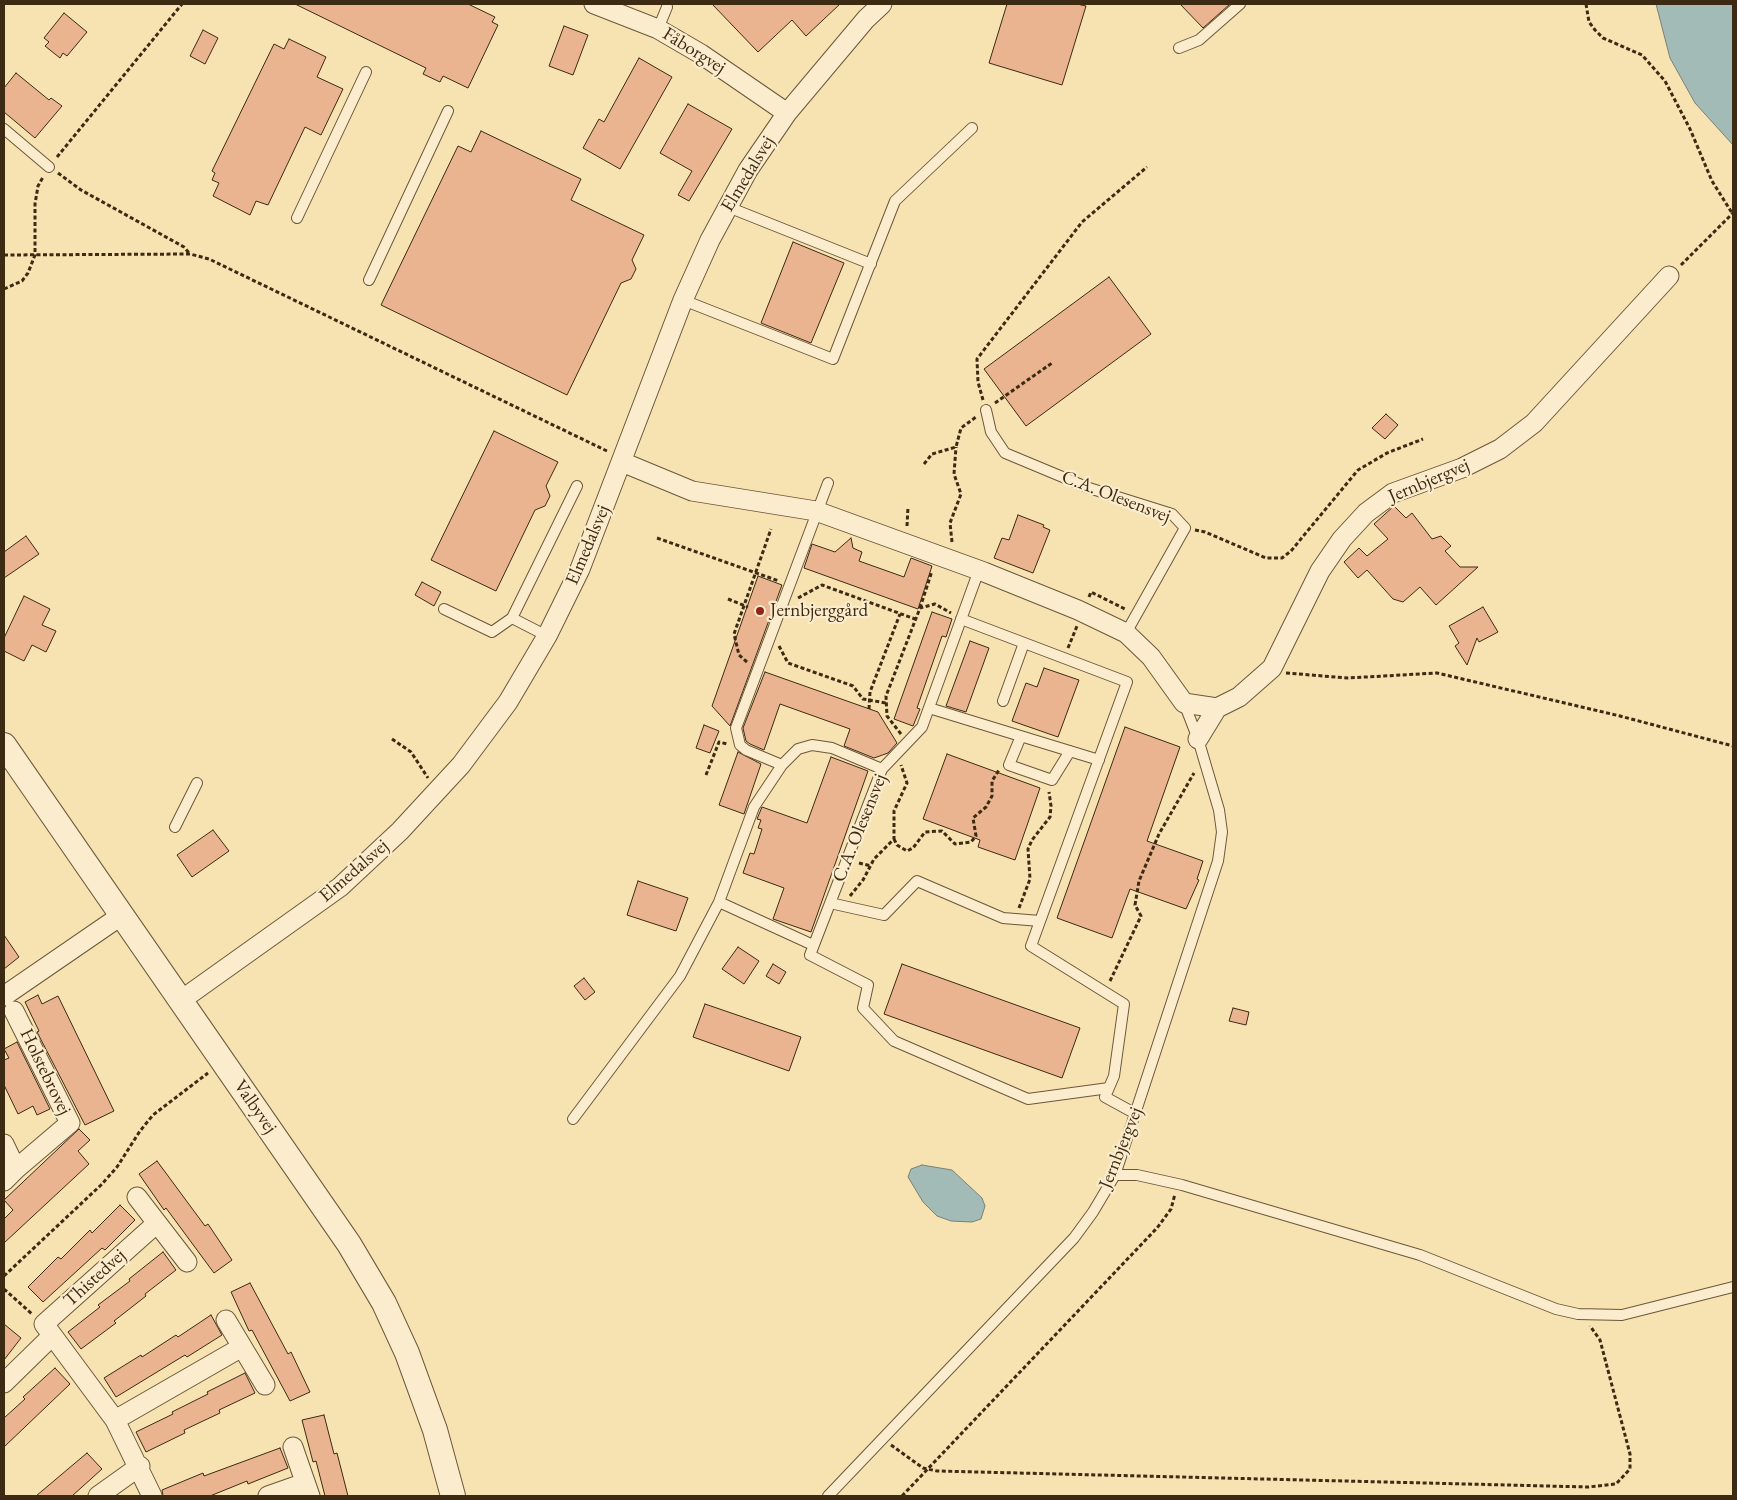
<!DOCTYPE html>
<meta charset="utf-8">
<style>
body{margin:0}
#map{position:relative;width:1737px;height:1500px;overflow:hidden;background:#f7e2b2;font-family:"EB Garamond",serif}
canvas{display:block}
.frame{position:absolute;inset:0;border:5px solid #3c2a12;pointer-events:none}
</style>
<div id="map">
<canvas width="1737" height="1500"></canvas>
<div class="frame"></div>
</div>
<script>
const c = document.querySelector('canvas').getContext('2d');
c.lineJoin = 'round';
function fillPath(path, color) {
  c.fillStyle = color;
  c.fill(path, 'evenodd');
}
function shape(rows) {
  const path = new Path2D();
  for (const r of rows) {
    path.moveTo(r[0], r[1]);
    for (let i = 2; i < r.length; i += 2) path.lineTo(r[i], r[i + 1]);
  }
  return path;
}
function trace(path, color, width, dash) {
  c.strokeStyle = color;
  c.lineWidth = width;
  c.lineCap = dash ? 'butt' : 'round';
  c.setLineDash(dash || []);
  c.stroke(path);
}
function write(font, color, halo, rows, align = 'center') {
  c.font = font + ' "EB Garamond",serif';
  c.lineWidth = 4.5;
  c.setLineDash([]);
  c.textBaseline = 'middle';
  c.strokeStyle = halo;
  c.fillStyle = color;
  for (const [text, x, y, turn = 0] of rows) {
    c.save();
    c.translate(x, y);
    c.rotate((+turn || 0) * Math.PI / 180);
    c.textAlign = isNaN(turn) ? turn : align;
    if (halo) c.strokeText(text, 0, 0);
    c.fillText(text, 0, 0);
    c.restore();
  }
}
const water = shape([
 [1656,4,1733,4,1733,145,1695,103,1670,58,1656,4],
 [922,1165,952,1170,982,1198,985,1206,981,1219,972,1222,951,1221,937,1216,923,1202,908,1177,911,1169,922,1165]
]);
const building = shape([
 [295,4,468,4,495,17,492,22,498,25,468,88,443,76,440,82,423,74,426,68,295,4],
 [712,4,840,4,806,36,792,20,758,52,712,4],
 [1007,4,1077,4,1086,6,1062,85,989,63,1007,4],
 [1180,4,1230,4,1203,28,1180,4],
 [64,13,87,32,67,56,63,53,60,58,45,46,49,42,44,38,64,13],
 [564,26,588,35,573,75,549,66,564,26],
 [203,30,218,38,205,64,190,56,203,30],
 [289,39,326,57,317,77,343,89,321,135,305,127,268,205,256,201,250,215,213,196,219,183,212,180,215,173,212,171,274,44,284,49,289,39],
 [639,58,672,77,620,169,583,148,599,119,604,122,639,58],
 [16,73,49,100,51,98,62,106,35,138,4,112,4,88,16,73],
 [688,104,732,129,689,201,678,195,692,171,660,153,688,104],
 [481,131,581,179,571,200,644,235,632,260,636,269,631,279,621,283,567,395,381,305,458,146,471,152,481,131],
 [793,242,844,263,811,343,761,323,793,242],
 [1109,277,1151,334,1026,426,984,369,1109,277],
 [1386,414,1398,425,1385,439,1372,428,1386,414],
 [494,431,558,462,546,486,550,496,545,506,535,510,496,591,431,560,494,431],
 [1394,506,1406,518,1412,513,1432,539,1441,536,1451,546,1445,551,1460,567,1478,567,1436,605,1420,587,1403,602,1393,599,1367,570,1358,578,1344,562,1359,548,1367,556,1388,539,1374,524,1394,506],
 [1018,515,1044,525,1043,527,1050,530,1033,573,994,558,1002,538,1009,540,1018,515],
 [26,536,39,554,4,578,4,552,26,536],
 [851,538,853,548,862,552,859,561,904,577,911,558,932,566,918,609,804,568,812,544,835,552,851,538],
 [758,576,782,585,730,726,712,706,758,576],
 [422,582,441,592,434,606,415,595,422,582],
 [24,596,50,609,42,625,56,631,46,652,32,645,24,661,4,651,4,638,24,596],
 [1483,607,1498,632,1479,642,1477,638,1467,665,1455,646,1459,643,1449,626,1483,607],
 [932,612,952,619,946,637,942,636,917,708,920,709,913,726,894,719,932,612],
 [970,641,989,648,966,712,946,706,970,641],
 [1044,668,1079,680,1058,737,1012,721,1026,683,1037,687,1044,668],
 [765,672,878,712,897,743,888,753,874,758,844,746,850,729,780,704,764,750,750,744,746,741,743,728,765,672],
 [704,725,719,731,710,753,696,748,704,725],
 [1125,727,1180,747,1147,841,1203,861,1197,879,1199,880,1186,909,1130,889,1112,938,1057,918,1125,727],
 [738,752,761,764,744,814,719,805,738,752],
 [947,754,1040,788,1015,860,978,847,980,840,923,819,947,754],
 [831,757,868,771,811,932,773,919,784,888,743,873,750,853,754,854,762,829,758,828,761,820,757,819,762,807,807,823,831,757],
 [213,830,229,851,192,877,177,855,213,830],
 [638,881,688,898,676,931,627,915,638,881],
 [4,935,19,957,4,969,4,935],
 [738,947,759,961,744,984,722,969,738,947],
 [773,964,786,972,779,984,766,976,773,964],
 [902,964,1080,1028,1062,1078,884,1014,902,964],
 [584,978,595,992,585,1000,574,986,584,978],
 [38,995,42,1004,58,996,114,1111,85,1125,37,1032,39,1031,25,1002,38,995],
 [705,1004,801,1037,789,1071,693,1037,705,1004],
 [1233,1008,1249,1012,1246,1025,1229,1021,1233,1008],
 [17,1042,50,1109,37,1115,33,1106,18,1114,4,1085,4,1060,9,1058,4,1049,17,1042],
 [79,1129,90,1140,78,1151,89,1164,4,1243,4,1219,13,1210,4,1200,79,1129],
 [157,1161,205,1226,208,1224,232,1260,214,1273,166,1208,164,1210,139,1174,157,1161],
 [120,1205,135,1220,105,1250,102,1248,43,1302,28,1287,58,1257,61,1259,90,1230,92,1233,120,1205],
 [163,1252,176,1270,145,1294,146,1296,114,1321,116,1323,81,1349,68,1332,100,1307,98,1305,130,1281,129,1279,163,1252],
 [250,1283,288,1354,291,1352,310,1392,290,1401,252,1330,249,1331,231,1292,250,1283],
 [211,1315,222,1335,187,1357,185,1355,116,1397,104,1378,141,1355,142,1357,176,1335,178,1337,211,1315],
 [4,1324,21,1338,4,1360,4,1324],
 [55,1368,70,1384,4,1447,4,1418,25,1399,23,1397,55,1368],
 [245,1373,255,1393,219,1410,220,1413,184,1430,185,1433,146,1452,136,1432,173,1414,172,1412,208,1394,207,1392,245,1373],
 [324,1415,334,1454,337,1453,348,1496,325,1496,316,1461,313,1462,302,1420,324,1415],
 [280,1448,288,1468,248,1484,247,1481,210,1496,163,1496,162,1490,203,1473,204,1476,280,1448],
 [87,1453,102,1469,72,1496,36,1496,87,1453]
]);
const path = shape([
 [1586,4,1589,22,1595,30,1603,38,1642,55,1665,81,1690,129,1712,181,1732,213],
 [57,157,182,4],
 [58,173,81,190,184,247,190,254],
 [4,255,190,254,209,259,607,451],
 [1681,265,1733,213],
 [4,289,22,281,28,273,35,255,35,204,38,186,43,177],
 [983,400,978,382,977,359,1082,222,1147,167],
 [995,403,1052,363],
 [924,464,932,454,956,447,961,428,976,417],
 [907,526,908,507],
 [1195,530,1205,532,1266,558,1282,558,1291,551,1358,470,1387,453,1423,439],
 [657,538,779,581],
 [952,542,950,523,961,494,954,474,956,447],
 [1089,597,1091,592,1125,609],
 [798,598,822,585,915,619],
 [728,599,748,607],
 [920,608,932,571],
 [779,646,788,663,853,686,863,699,886,703],
 [1068,648,1077,626],
 [747,662,739,655,734,634,771,529],
 [1286,673,1348,678,1437,673,1620,716,1733,746],
 [869,709,870,692,900,614],
 [901,734,887,716,886,696,920,608,935,604,951,613],
 [392,739,411,752,428,778],
 [706,775,719,742,727,744],
 [894,839,897,845,907,851,913,848,925,832,942,831,955,844,971,842,976,836,973,818,986,807,992,796,992,781,999,770],
 [859,863,871,866],
 [850,896,863,880,874,859,894,839,894,811,907,783,901,765],
 [1019,908,1030,879,1028,849,1032,840,1050,817,1051,806,1049,792],
 [1110,981,1141,916,1135,905,1139,881,1159,834,1194,773],
 [4,1276,101,1185,117,1167,140,1131,153,1115,208,1073],
 [4,1289,32,1314],
 [891,1445,923,1468,937,1471,1588,1487,1616,1484,1630,1469,1630,1454,1600,1340,1590,1326],
 [902,1496,1157,1228,1171,1209,1175,1194]
]);
const service = shape([
 [658,29,667,7],
 [1179,48,1199,40,1240,4],
 [4,129,49,167],
 [728,207,871,264],
 [297,218,366,72],
 [369,280,448,111],
 [683,300,833,359,895,201,972,128],
 [986,410,991,432,1005,453,1089,488,1172,514,1185,528,1126,633],
 [979,570,922,727,882,769,810,955,868,985,863,1008,894,1041,1028,1099,1109,1088],
 [444,609,492,632,512,618],
 [961,619,1127,682,1031,946,1124,1004,1114,1076,1105,1097,1136,1114],
 [547,636,512,618,577,486],
 [1003,701,1024,643],
 [929,708,1099,760],
 [1021,736,1009,765,1052,780,1070,751],
 [782,765,746,750,740,745,736,728,828,483],
 [175,827,197,783],
 [830,903,884,915,917,881,1003,918,1040,921],
 [813,945,719,902,754,807,782,765,798,749,812,745,832,748,882,769],
 [573,1119,680,976,719,902],
 [1115,1175,1137,1175,1182,1185,1420,1255,1556,1309,1578,1314,1622,1315,1733,1287],
 [828,1496,1074,1238,1093,1212,1115,1175,1218,861,1222,832,1219,810,1198,739,1184,703]
]);
const minor = shape([
 [594,4,658,29,701,54,787,113],
 [622,462,692,491,816,511,984,572,1078,610,1126,633,1151,657,1184,703,1217,708,1239,697,1272,668,1320,571,1342,539,1366,513,1393,493,1462,468,1500,449,1534,423,1669,276],
 [1198,739,1217,708],
 [4,996,122,915],
 [180,1001,340,887,400,831,461,765,508,702,547,636,580,569,683,300,710,240,748,170,787,113,866,19,882,4],
 [14,1011,70,1123,16,1169],
 [4,1144,16,1169,4,1181],
 [137,1197,187,1262],
 [226,1320,265,1385],
 [4,1383,52,1336],
 [115,1420,242,1347],
 [293,1447,310,1496],
 [98,1496,140,1466],
 [152,1496,115,1420,44,1324,157,1223],
 [268,1496,305,1483]
]);
const tertiary = shape([
 [4,745,349,1244,384,1303,407,1353,435,1430,453,1496]
]);
const markers = [
 [760,611,5,"#8f2418"]
];
const streetNames = [
 ["Fåborgvej",694,51,32],
 ["Elmedalsvej",748,174,-59],
 ["Jernbjergvej",1429,481,-23],
 ["C.A. Olesensvej",1116,497,21],
 ["Elmedalsvej",588,545,-67],
 ["C.A. Olesensvej",860,828,-68],
 ["Elmedalsvej",354,871,-41],
 ["Holstebrovej",45,1072,64],
 ["Valbyvej",255,1107,55],
 ["Jernbjergvej",1121,1148,-68],
 ["Thistedvej",95,1278,-42]
];
const poiNames = [
 ["Jernbjerggård",770,611]
];
fillPath(water, '#a2bbb7');
trace(water, '#798175', 1);
fillPath(building, '#eab490');
trace(building, '#3c2a12', 1);
trace(service, '#6b583a', 12);
trace(minor, '#6b583a', 21);
trace(tertiary, '#6b583a', 26);
trace(path, '#3c2a12', 3, [4, 2.5]);
trace(service, '#faeccd', 10);
trace(minor, '#faeccd', 19);
trace(tertiary, '#faeccd', 24);
for (const [x, y, r, color] of markers) {
  const dot = new Path2D();
  dot.arc(x, y, r, 0, 2 * Math.PI);
  c.fillStyle = color;
  c.fill(dot);
  trace(dot, '#faeccd', 2);
}
write('19px', '#3c2a12', '#faeccd', streetNames);
write('19px', '#3c2a12', '#faeccd', poiNames, 'left');
</script>
